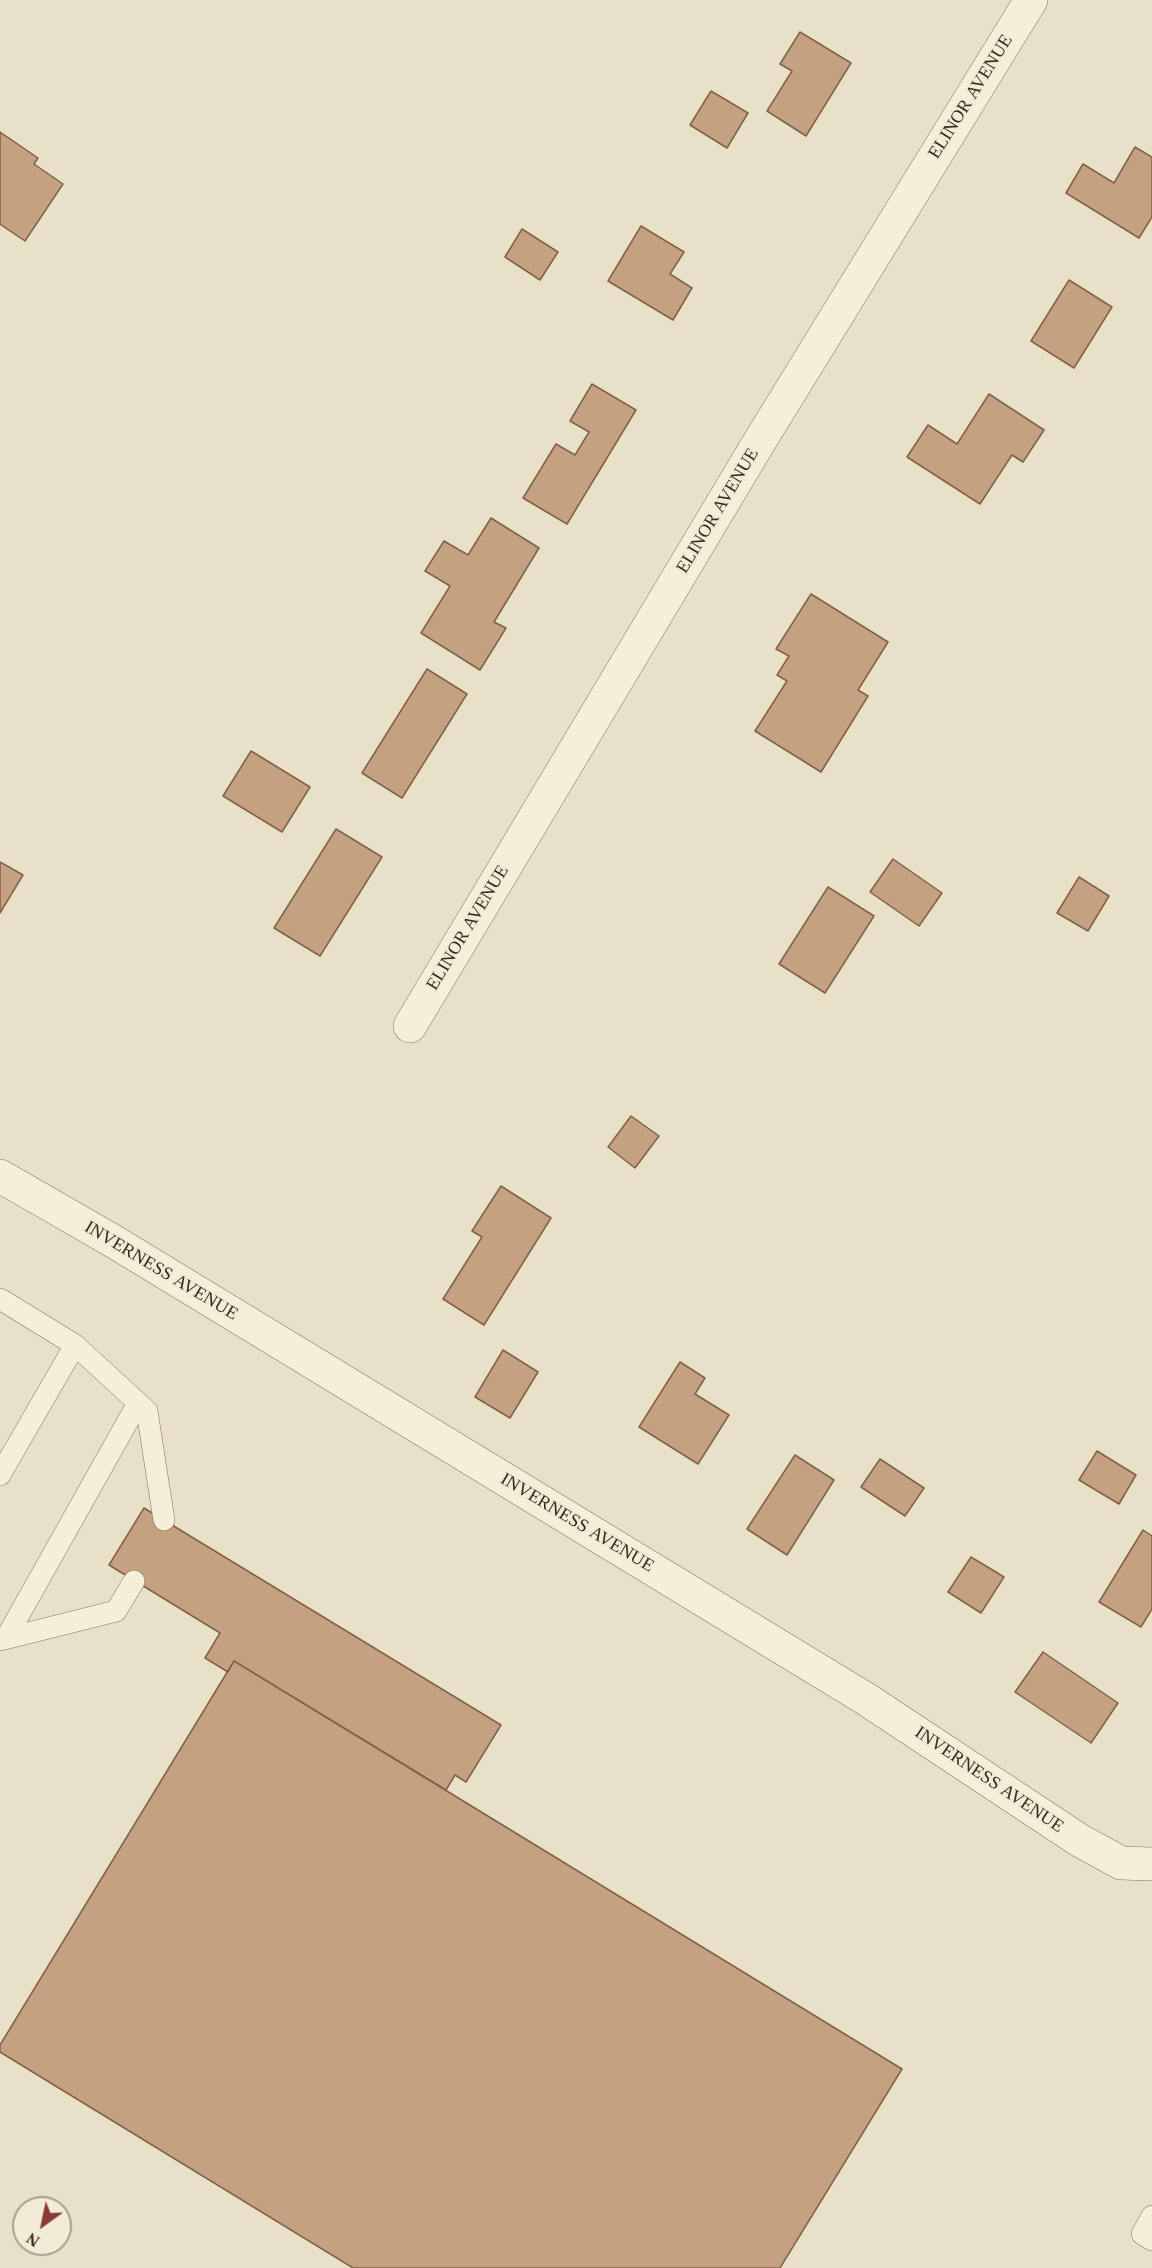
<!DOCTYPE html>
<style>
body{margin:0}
#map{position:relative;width:1152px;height:2268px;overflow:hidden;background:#e9e1c7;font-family:"Times New Roman",serif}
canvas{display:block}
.north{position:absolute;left:12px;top:2196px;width:60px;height:60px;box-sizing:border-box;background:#f2ebd6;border:2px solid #a69f8e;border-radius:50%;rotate:213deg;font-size:16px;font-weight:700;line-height:24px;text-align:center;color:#352c21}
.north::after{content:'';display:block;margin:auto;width:21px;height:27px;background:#8c3a35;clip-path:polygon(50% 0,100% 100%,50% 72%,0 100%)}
</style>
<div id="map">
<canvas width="1152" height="2268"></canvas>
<div class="north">N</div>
</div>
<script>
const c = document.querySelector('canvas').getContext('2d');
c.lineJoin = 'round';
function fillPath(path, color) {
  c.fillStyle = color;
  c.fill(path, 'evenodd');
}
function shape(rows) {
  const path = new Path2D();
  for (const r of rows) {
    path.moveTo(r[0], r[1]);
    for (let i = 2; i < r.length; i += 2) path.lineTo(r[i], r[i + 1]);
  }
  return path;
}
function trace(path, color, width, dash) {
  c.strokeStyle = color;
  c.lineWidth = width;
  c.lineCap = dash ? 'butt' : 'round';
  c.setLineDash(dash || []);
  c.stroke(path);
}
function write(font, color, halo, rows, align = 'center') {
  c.font = font + ' "Times New Roman",serif';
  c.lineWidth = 5;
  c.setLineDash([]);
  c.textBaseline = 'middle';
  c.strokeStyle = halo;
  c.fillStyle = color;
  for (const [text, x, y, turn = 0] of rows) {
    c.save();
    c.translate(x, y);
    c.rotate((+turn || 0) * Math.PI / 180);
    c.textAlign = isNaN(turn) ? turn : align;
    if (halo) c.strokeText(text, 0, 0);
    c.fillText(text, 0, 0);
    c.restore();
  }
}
const building = shape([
 [800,32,851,63,806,136,767,111,792,71,780,64,800,32],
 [711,91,748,113,727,148,690,125,711,91],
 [0,132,38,158,34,164,63,184,25,241,0,224,0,132],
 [1135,147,1152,157,1152,217,1139,238,1066,193,1083,164,1114,183,1135,147],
 [641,226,684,252,670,274,692,288,673,320,608,281,641,226],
 [522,229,558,252,540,280,505,257,522,229],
 [1069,280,1112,307,1074,368,1031,341,1069,280],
 [592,384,636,410,567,524,523,498,556,444,575,455,589,432,570,421,592,384],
 [989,394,1044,430,1023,462,1012,455,980,504,907,457,928,425,957,444,989,394],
 [491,518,539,548,494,622,506,628,480,670,421,633,450,586,425,571,444,541,468,555,491,518],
 [811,594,888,642,858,690,868,696,821,772,755,731,787,681,777,675,789,656,776,649,811,594],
 [427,669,467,694,402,798,362,773,427,669],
 [251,751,310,787,282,832,223,796,251,751],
 [336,829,382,857,320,956,274,928,336,829],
 [893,859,942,893,919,926,870,892,893,859],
 [0,862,23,875,0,913,0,862],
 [1079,877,1109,896,1088,931,1057,913,1079,877],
 [828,887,874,916,825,993,779,964,828,887],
 [631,1116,659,1136,635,1168,608,1147,631,1116],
 [501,1186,551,1218,484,1325,443,1299,482,1237,472,1231,501,1186],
 [503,1350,538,1372,510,1418,475,1397,503,1350],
 [680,1362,705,1378,695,1394,729,1415,698,1464,639,1427,680,1362],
 [1097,1451,1136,1475,1119,1504,1079,1480,1097,1451],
 [795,1455,834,1480,787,1555,747,1529,795,1455],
 [880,1459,924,1488,905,1516,861,1487,880,1459],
 [144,1508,501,1725,466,1782,455,1775,446,1790,234,1661,228,1672,205,1658,220,1633,109,1565,144,1508],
 [1143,1530,1152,1536,1152,1609,1141,1627,1099,1602,1143,1530],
 [971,1557,1004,1577,981,1613,948,1592,971,1557],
 [1043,1652,1118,1703,1091,1743,1015,1692,1043,1652],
 [234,1661,902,2069,780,2268,353,2268,0,2052,0,2045,234,1661]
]);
const service = shape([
 [0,1299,75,1345,147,1411,164,1520],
 [0,1475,75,1345],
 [6,1638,138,1403],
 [0,1640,116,1611,134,1581],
 [1152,2216,1142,2234,1152,2240]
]);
const minor = shape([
 [410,1026,758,444,1031,0],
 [0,1176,113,1241,866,1699,1079,1840,1121,1863,1152,1864]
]);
const streetNames = [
 ["ELINOR AVENUE",971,97,-58],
 ["ELINOR AVENUE",718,511,-59],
 ["ELINOR AVENUE",468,928,-59],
 ["INVERNESS AVENUE",161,1271,31],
 ["INVERNESS AVENUE",577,1523,31],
 ["INVERNESS AVENUE",989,1780,34]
];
fillPath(building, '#c3a181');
trace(building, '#806147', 1.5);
trace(service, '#83745f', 22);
trace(minor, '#83745f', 34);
trace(service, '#f5efda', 21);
trace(minor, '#f5efda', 33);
write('18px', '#352c21', '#f2ebd6', streetNames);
</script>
